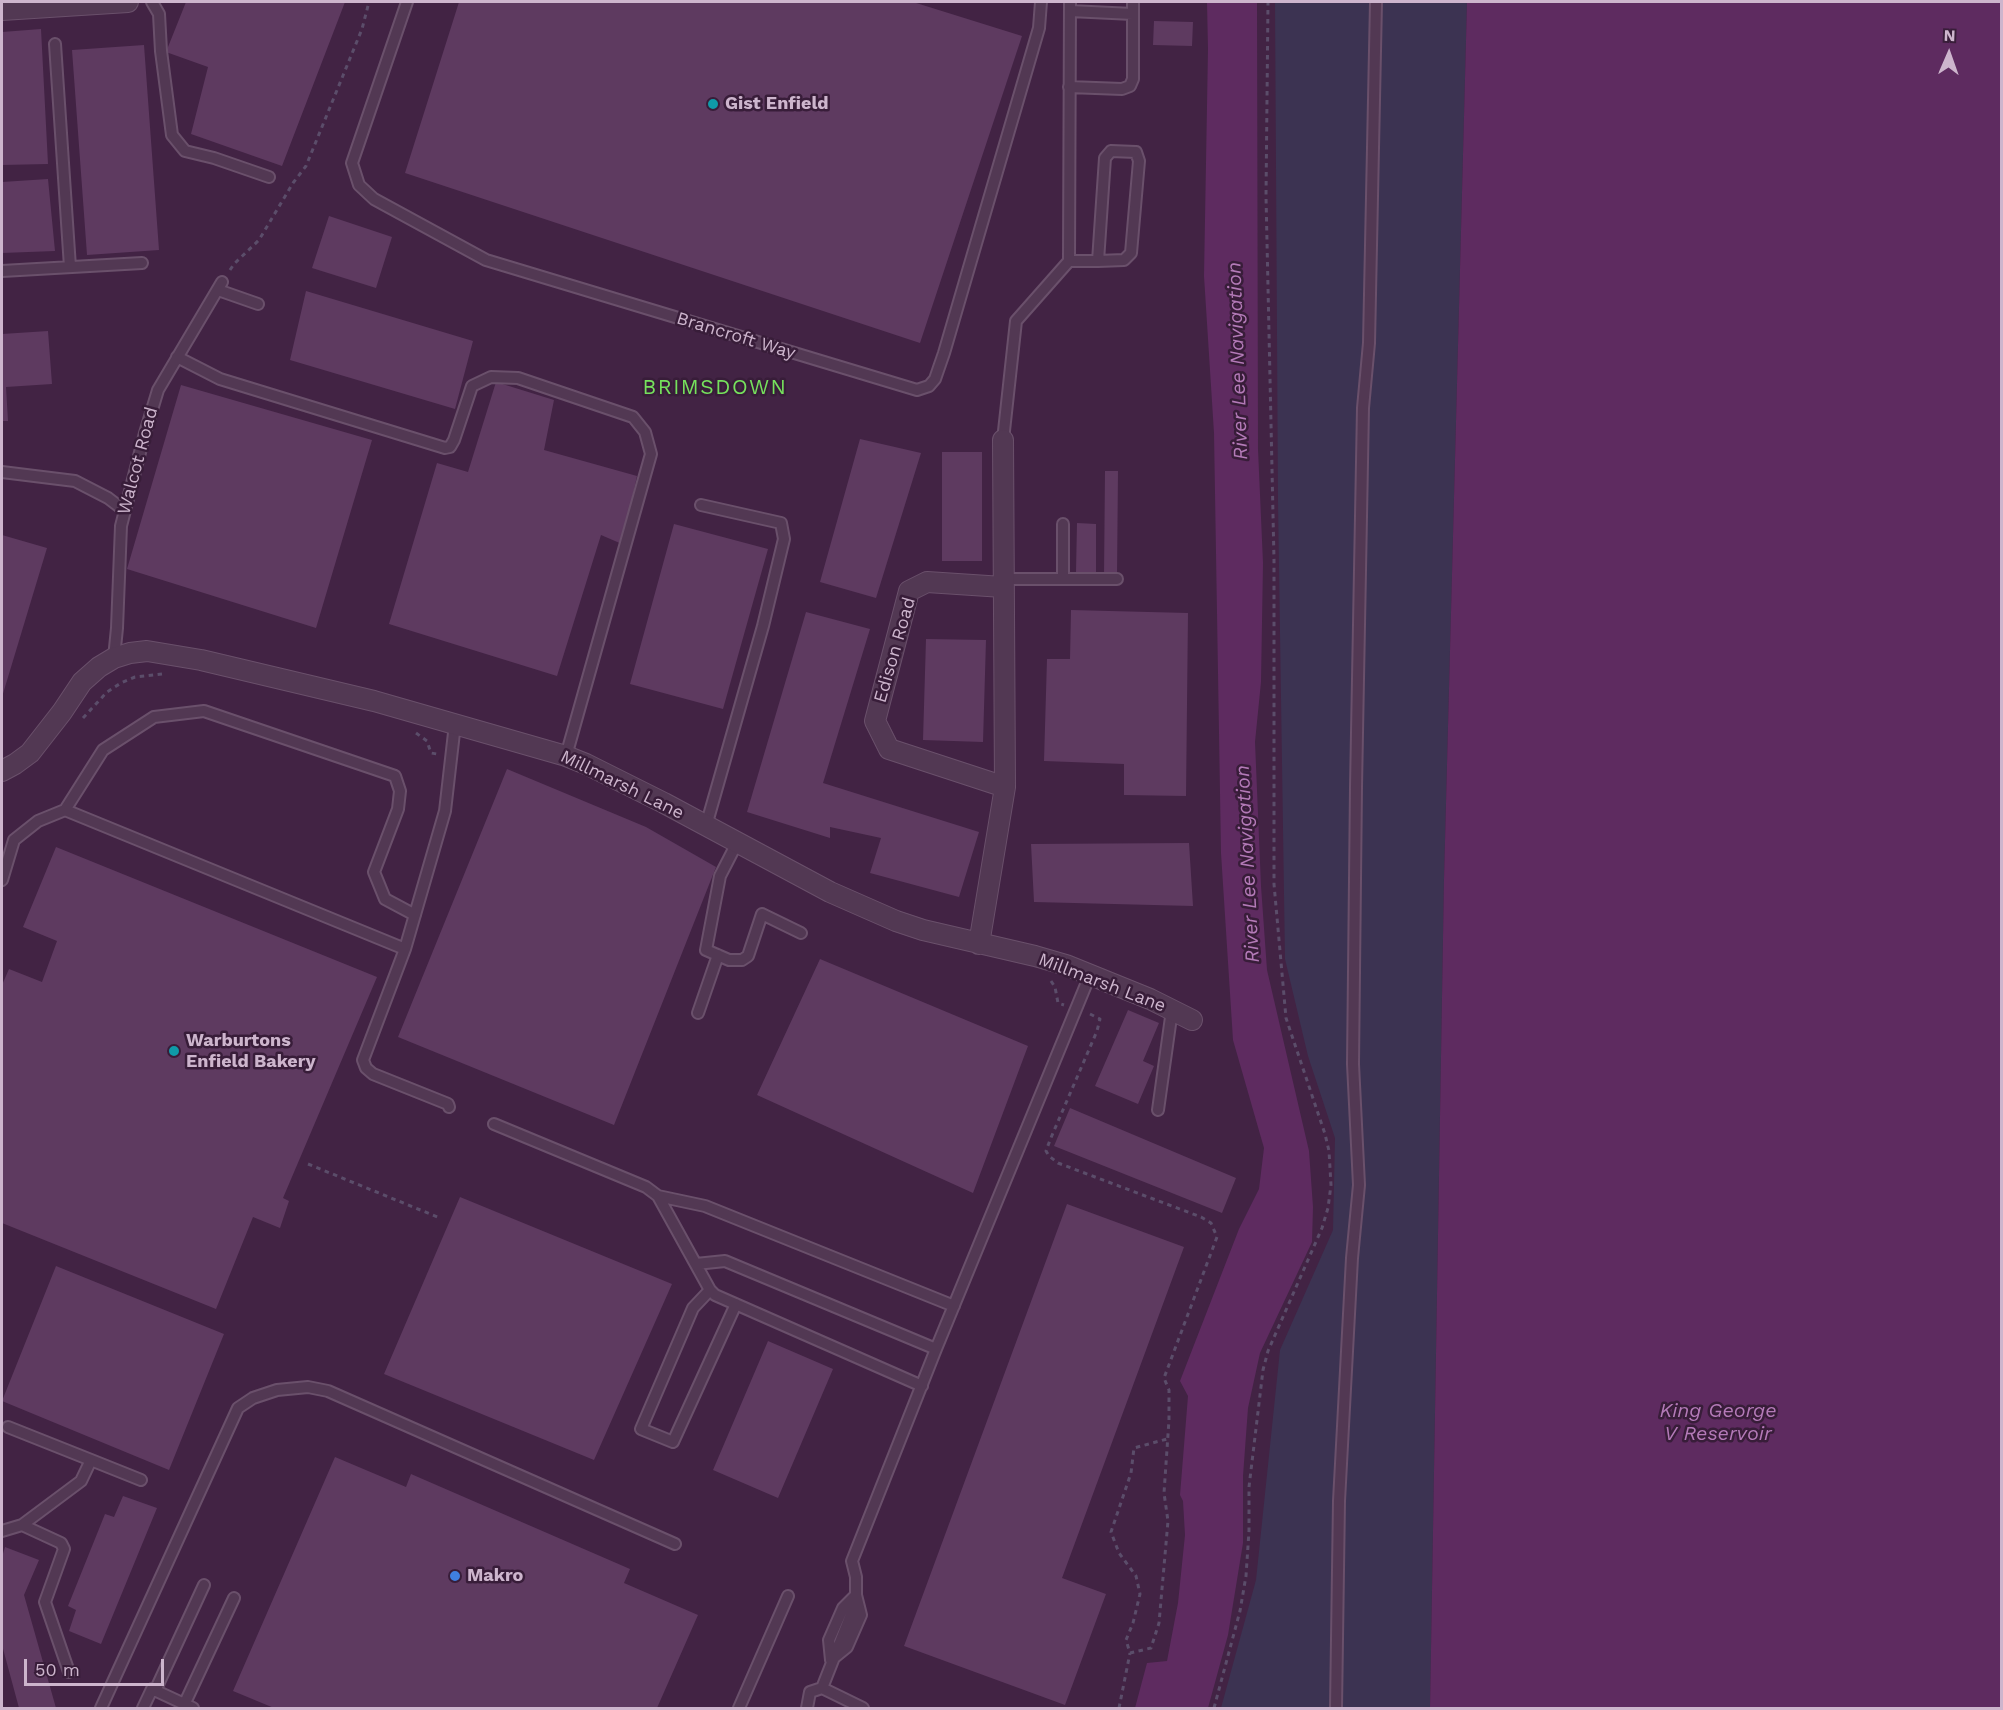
<!DOCTYPE html>
<style>
body{margin:0}
#map{position:relative;width:2003px;height:1710px;overflow:hidden;background:#422344;font-family:"Work Sans",sans-serif}
canvas{display:block}
.frame{position:absolute;inset:0;border:3px solid #cdb5cd;pointer-events:none}
.north{position:absolute;left:1919px;top:24px;width:60px;height:60px;-webkit-text-stroke:4px #381d39;paint-order:stroke;rotate:2deg;font-size:16px;font-weight:700;line-height:24px;text-align:center;color:#cdb5cd}
.north::after{content:'';display:block;margin:auto;width:21px;height:27px;background:#cdb5cd;clip-path:polygon(50% 0,100% 100%,50% 72%,0 100%)}
.scale{position:absolute;left:24px;top:1659px;width:140px;height:27px;box-sizing:border-box;border:3px solid #cdb5cd;border-top:0;padding-left:8px;font-size:18px;line-height:21px;white-space:nowrap;color:#cdb5cd;-webkit-text-stroke:4px #381d39;paint-order:stroke}
</style>
<div id="map">
<canvas width="2003" height="1710"></canvas>
<div class="frame"></div>
<div class="north">N</div>
<div class="scale">50 m</div>
</div>
<script>
const c = document.querySelector('canvas').getContext('2d');
c.lineJoin = 'round';
function fillPath(path, color) {
  c.fillStyle = color;
  c.fill(path, 'evenodd');
}
function shape(rows) {
  const path = new Path2D();
  for (const r of rows) {
    path.moveTo(r[0], r[1]);
    for (let i = 2; i < r.length; i += 2) path.lineTo(r[i], r[i + 1]);
  }
  return path;
}
function trace(path, color, width, dash) {
  c.strokeStyle = color;
  c.lineWidth = width;
  c.lineCap = dash ? 'butt' : 'round';
  c.setLineDash(dash || []);
  c.stroke(path);
}
function write(font, color, halo, rows, align = 'center') {
  c.font = font + ' "Work Sans",sans-serif';
  c.lineWidth = 5;
  c.setLineDash([]);
  c.textBaseline = 'middle';
  c.strokeStyle = halo;
  c.fillStyle = color;
  for (const [text, x, y, turn = 0] of rows) {
    c.save();
    c.translate(x, y);
    c.rotate((+turn || 0) * Math.PI / 180);
    c.textAlign = isNaN(turn) ? turn : align;
    if (halo) c.strokeText(text, 0, 0);
    c.fillText(text, 0, 0);
    c.restore();
  }
}
const green = shape([
 [1275,2,1467,2,1444,879,1430,1708,1221,1708,1256,1580,1280,1350,1333,1230,1335,1138,1308,1056,1285,959,1278,502]
]);
const water = shape([
 [1207,2,1257,2,1258,449,1263,563,1261,682,1255,742,1261,886,1267,970,1309,1151,1313,1207,1312,1242,1260,1353,1248,1408,1243,1476,1243,1543,1228,1635,1208,1708,1135,1708,1147,1663,1167,1661,1178,1603,1185,1535,1183,1501,1180,1495,1188,1396,1180,1381,1239,1229,1259,1189,1264,1148,1233,1040,1221,853,1214,433,1204,276,1208,49],
 [1467,2,2001,2,2001,1708,1430,1708,1444,879]
]);
const building = shape([
 [186,2,345,2,282,166,191,134,208,67,166,52],
 [459,2,913,2,1022,36,920,343,405,173],
 [1154,21,1193,22,1192,46,1153,45],
 [41,29,48,164,2,165,2,32],
 [144,45,159,250,87,255,72,50],
 [48,179,55,251,2,253,2,182],
 [329,216,392,237,376,288,312,268],
 [306,291,473,341,455,409,290,360],
 [48,331,52,384,6,387,8,421,2,421,2,334],
 [496,382,554,400,544,450,637,476,622,544,601,535,557,676,389,624,437,463,468,472],
 [181,385,372,440,316,628,127,569],
 [860,439,921,453,876,598,820,582],
 [942,452,982,452,982,561,942,561],
 [1105,471,1118,471,1117,576,1104,576],
 [1077,523,1096,524,1096,572,1076,572],
 [674,524,768,549,723,709,630,684],
 [2,535,47,548,2,697],
 [1071,610,1188,613,1186,796,1124,795,1124,764,1044,761,1047,659,1070,659],
 [806,612,870,629,823,783,979,832,959,897,870,873,881,838,830,827,830,838,747,812],
 [926,639,986,640,983,742,923,740],
 [507,769,646,827,716,867,614,1125,398,1037],
 [1189,843,1193,906,1034,902,1031,844],
 [56,847,377,977,283,1198,289,1201,280,1228,253,1217,216,1309,2,1223,2,985,9,969,42,982,57,941,23,927],
 [820,959,1028,1046,973,1193,757,1095],
 [1128,1010,1159,1023,1143,1061,1154,1066,1138,1104,1095,1086],
 [1070,1108,1236,1178,1222,1213,1054,1146],
 [460,1197,672,1284,594,1460,384,1374],
 [1067,1204,1184,1247,1062,1578,1106,1594,1065,1705,904,1646],
 [56,1266,224,1334,169,1470,2,1401],
 [768,1341,833,1369,778,1498,713,1470],
 [335,1457,406,1487,411,1474,630,1569,624,1583,698,1615,657,1708,274,1708,233,1691],
 [123,1496,157,1508,101,1644,69,1631,76,1610,68,1606,105,1514,114,1517],
 [5,1547,39,1560,24,1595,56,1708,19,1708,2,1645,2,1557]
]);
const path = shape([
 [230,270,234,264,259,240,293,183,306,166,362,29,369,2],
 [83,718,107,692,121,683,135,677,162,674],
 [416,733,427,741,431,753,437,754],
 [1051,981,1055,987,1058,1003,1064,1005],
 [1090,1014,1100,1019,1097,1031,1050,1140,1046,1151,1049,1156,1058,1163,1201,1217,1211,1223,1217,1237,1164,1378,1169,1390,1169,1420,1164,1493,1168,1521,1159,1623,1151,1648,1130,1653,1126,1640,1133,1623,1140,1594,1136,1576,1119,1553,1111,1532,1131,1473,1134,1448,1167,1439],
 [308,1164,440,1218],
 [1119,1708,1130,1653],
 [1214,1708,1240,1611,1246,1576,1249,1531,1249,1487,1263,1370,1268,1351,1322,1228,1328,1208,1331,1185,1329,1151,1325,1134,1286,1018,1274,884,1274,560,1266,196,1268,2]
]);
const lane = shape([
 [152,2,159,14,161,51,172,135,185,151,214,158,269,177],
 [407,2,352,163,359,185,374,199,486,260,917,390,929,386,935,379,944,353,1039,28,1041,2],
 [1070,11,1133,14],
 [55,44,70,267],
 [1069,87,1122,89,1130,86,1133,79,1133,2],
 [1111,151,1136,152,1139,161,1131,253,1124,260,1098,261,1105,158,1111,151],
 [1069,261,1098,261],
 [2,271,142,263],
 [218,290,258,304],
 [177,357,220,379,445,448,450,447,454,440,472,386,491,377,518,378,633,417,645,432,651,454,566,756],
 [1003,440,1016,321,1069,261,1070,2],
 [2,472,75,481,108,498,125,511],
 [701,505,781,523,784,539,763,626,706,826],
 [1003,579,1117,579],
 [1063,579,1063,524],
 [114,658,117,628,121,526,145,433,158,390,222,282],
 [65,810,103,750,154,717,204,711,395,776,400,791,398,809,374,872,385,899,415,915],
 [737,843,720,876,706,950,729,960,742,960,748,956,762,914,801,933],
 [2,880,14,840,38,821,65,810,405,949],
 [698,1013,718,955],
 [449,1107,448,1104,373,1074,366,1068,363,1060,405,949,445,811,455,724],
 [1158,1110,1172,1010],
 [494,1124,646,1187,658,1196,710,1290,715,1295,922,1386],
 [658,1196,705,1206,954,1306],
 [696,1264,725,1261,936,1349],
 [710,1290,693,1308,641,1429,673,1442,736,1304],
 [8,1427,91,1460,81,1481,22,1525],
 [91,1460,141,1480],
 [2,1531,22,1525,61,1543,64,1549,45,1602,69,1672],
 [856,1595,861,1615,847,1647,831,1660,829,1640,843,1608,856,1595],
 [822,1688,852,1612,856,1595,856,1577,852,1561,936,1349,1090,975],
 [155,1691,204,1585],
 [184,1705,234,1598],
 [101,1708,238,1408,253,1398,277,1390,308,1387,328,1391,675,1544],
 [143,1708,152,1689,193,1708],
 [739,1708,788,1596],
 [807,1708,810,1692,822,1688,863,1708],
 [1336,1708,1339,1501,1352,1258,1359,1185,1353,1064,1356,787,1363,408,1369,343,1376,2]
]);
const street = shape([
 [2,10,128,2],
 [1003,587,927,582,909,591,875,721,889,749,1005,787],
 [2,771,15,764,30,753,62,712,82,682,99,667,114,658,130,653,147,651,201,660,374,701,566,756,586,764,664,803,830,892,896,921,923,930,1035,956,1066,965,1150,999,1192,1020],
 [979,944,1005,787,1003,440]
]);
const markers = [
 [713,104,6,"#0f9aa8"],
 [174,1051,6,"#0f9aa8"],
 [455,1576,6,"#3f7fe0"]
];
const poiNames = [
 ["Gist Enfield",725,104],
 ["Warburtons",186,1041],
 ["Enfield Bakery",186,1062],
 ["Makro",467,1576]
];
const streetNames = [
 ["Brancroft Way",736,336,17],
 ["Walcot Road",138,461,-75],
 ["Edison Road",895,650,-74],
 ["Millmarsh Lane",622,785,26],
 ["Millmarsh Lane",1102,983,21]
];
const waterNames = [
 ["River Lee Navigation",1238,361,-92],
 ["River Lee Navigation",1248,864,-93],
 ["King George",1718,1411],
 ["V Reservoir",1718,1434]
];
const quarterNames = [
 ["BRIMSDOWN",715,388]
];
fillPath(green, '#3c3352');
fillPath(water, '#5e2b60');
fillPath(building, '#5e3a60');
trace(lane, '#6a506b', 14);
trace(street, '#6a506b', 22);
trace(path, '#5b4d6a', 3, [4.5, 4.5]);
trace(lane, '#523853', 10);
trace(street, '#523853', 20);
for (const [x, y, r, color] of markers) {
  const dot = new Path2D();
  dot.arc(x, y, r, 0, 2 * Math.PI);
  c.fillStyle = color;
  c.fill(dot);
  trace(dot, '#381d39', 2);
}
write('bold 18px', '#cdb5cd', '#381d39', poiNames, 'left');
write('18px', '#cdb5cd', '#381d39', streetNames);
write('italic 20px', '#b47ab8', '#381d39', waterNames);
c.letterSpacing = '1.5px';
write('21px', '#76e15d', '#381d39', quarterNames);
c.letterSpacing = '0px';
</script>
